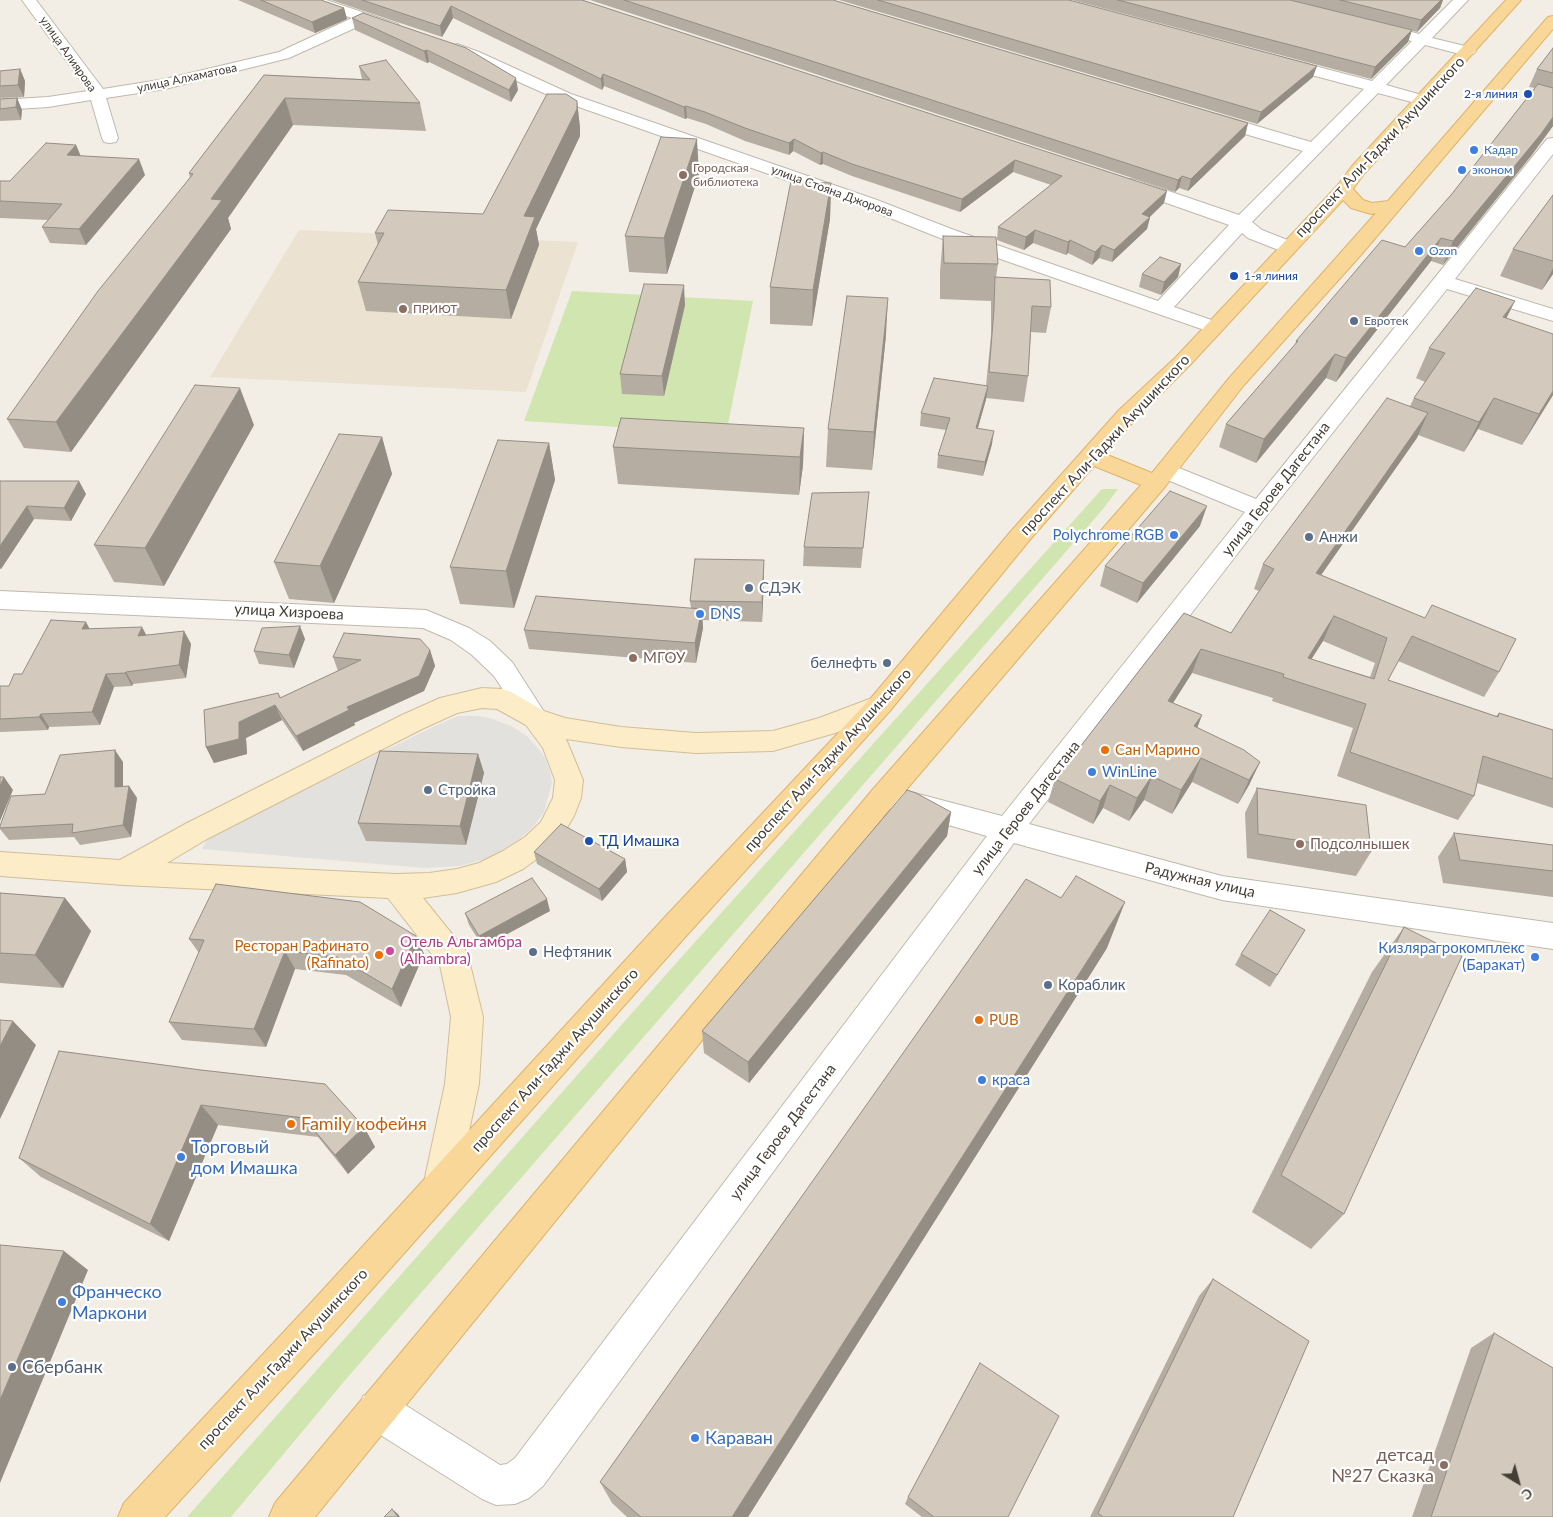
<!DOCTYPE html>
<meta charset="utf-8">
<style>
body{margin:0}
#map{position:relative;width:1553px;height:1517px;overflow:hidden;background:#f2eee6;font-family:Lato,sans-serif}
canvas{display:block}
.north{position:absolute;left:1493px;top:1457px;width:50px;height:50px;-webkit-text-stroke:4px #fff;paint-order:stroke;rotate:143deg;font-size:14px;font-weight:700;line-height:20px;text-align:center;color:#453e36}
.north::after{content:'';display:block;margin:auto;width:18px;height:22px;background:#453e36;clip-path:polygon(50% 0,100% 100%,50% 72%,0 100%)}
</style>
<div id="map">
<canvas width="1553" height="1517"></canvas>
<div class="north">С</div>
</div>
<script>
const c = document.querySelector('canvas').getContext('2d');
c.lineJoin = 'round';
function fillPath(path, color) {
  c.fillStyle = color;
  c.fill(path, 'evenodd');
}
function shape(rows) {
  const path = new Path2D();
  for (const r of rows) {
    path.moveTo(r[0], r[1]);
    for (let i = 2; i < r.length; i += 2) path.lineTo(r[i], r[i + 1]);
  }
  return path;
}
function trace(path, color, width, dash) {
  c.strokeStyle = color;
  c.lineWidth = width;
  c.lineCap = dash ? 'butt' : 'round';
  c.setLineDash(dash || []);
  c.stroke(path);
}
function write(font, color, halo, rows, align = 'center') {
  c.font = font + ' Lato,sans-serif';
  c.lineWidth = 4.5;
  c.setLineDash([]);
  c.textBaseline = 'middle';
  c.strokeStyle = halo;
  c.fillStyle = color;
  for (const [text, x, y, turn = 0] of rows) {
    c.save();
    c.translate(x, y);
    c.rotate((+turn || 0) * Math.PI / 180);
    c.textAlign = isNaN(turn) ? turn : align;
    if (halo) c.strokeText(text, 0, 0);
    c.fillText(text, 0, 0);
    c.restore();
  }
}
const education = shape([
 [299,230,578,242,526,392,210,377]
]);
const green = shape([
 [572,291,753,301,726,434,524,421],
 [1102,489,1118,489,1103,509,347,1378,231,1517,187,1517,670,970]
]);
const parking = shape([
 [458,716,479,716,493,719,513,727,527,736,537,747,545,758,550,771,552,783,544,812,534,826,514,844,492,857,460,866,424,868,202,849,208,837,435,726]
]);
const minor = shape([
 [22,0,36,0,103,89,165,79,279,52,352,18,306,3,304,0,326,0,398,24,400,27,398,30,393,31,366,23,289,58,165,89,106,98,118,138,116,142,110,143,104,142,102,138,91,100,48,107,0,110,0,100,48,97,88,91,22,0],
 [1453,0,1468,0,1432,38,1473,48,1476,51,1473,54,1468,56,1425,45,1386,85,1429,97,1431,100,1429,103,1423,105,1378,93,1252,222,1262,230,1295,243,1297,247,1295,251,1288,253,1281,251,1248,238,1242,233,1174,307,1220,323,1223,327,1220,331,1213,333,940,238,865,208,559,100,452,52,449,49,452,46,457,44,479,52,571,94,877,200,954,230,1158,301,1229,225,1124,188,1121,184,1124,180,1130,179,1136,180,1239,215,1303,151,1204,122,1202,118,1204,114,1216,114,1311,142,1364,89,1274,65,1272,62,1274,59,1280,57,1372,81,1412,41,1403,39,1400,36,1403,33,1408,31,1419,34,1453,0],
 [1553,138,1553,154,1455,279,1553,309,1553,321,1447,289,1268,514,1029,824,1222,876,1553,923,1553,949,1222,900,1014,843,543,1486,529,1498,515,1504,496,1505,482,1499,363,1424,358,1410,363,1396,377,1391,391,1396,500,1465,507,1464,515,1458,987,836,874,804,870,796,874,788,884,785,1002,816,1245,512,1158,476,1155,471,1158,466,1166,464,1174,466,1256,499,1547,139,1553,138],
 [0,591,426,610,469,628,490,641,512,662,548,718,544,725,535,728,526,725,494,676,472,655,451,640,423,628,0,609,0,591]
]);
const secondary = shape([
 [482,688,502,689,511,692,544,711,565,718,621,727,696,733,773,731,819,718,880,695,889,698,893,705,889,712,835,733,773,751,696,753,621,747,566,739,583,780,581,798,574,816,561,838,545,853,523,869,496,882,457,893,423,898,465,950,469,960,483,1017,479,1084,457,1187,452,1199,440,1204,428,1199,423,1187,445,1084,451,1017,440,965,388,898,124,885,0,876,0,852,120,860,187,823,402,715,440,698,482,688],
 [482,708,497,709,526,725,543,748,555,780,553,798,541,822,525,837,503,851,479,863,457,869,429,873,396,874,167,863,207,839,422,729,457,713,482,708]
]);
const primary = shape([
 [1506,0,1521,0,1364,174,1353,189,1363,200,1372,203,1388,201,1548,17,1553,16,1553,29,1360,256,1244,385,1164,488,894,804,315,1517,269,1517,275,1503,874,788,1141,485,1094,466,1028,542,889,712,687,935,334,1332,165,1517,118,1517,124,1503,308,1306,665,917,871,698,1012,530,1119,410,1176,357,1337,186,1352,166,1506,0],
 [1343,200,1351,208,1371,214,1376,213,1230,377,1152,473,1105,454,1135,420,1190,365,1343,200]
]);
const wall = shape([
 [238,0,321,0,344,8,347,19,315,33],
 [331,0,582,0,1164,203,1150,217,1147,229,1112,262,1099,258,1092,265,1068,253,1066,255,1033,243,1024,250,997,240,998,227,1051,185,1013,172,960,212,852,176,823,164,820,165,793,151,789,155,745,141,706,124,687,118,685,119,604,86,602,90,453,18,442,37],
 [590,0,833,0,1248,123,1245,136,1188,191,1179,188,1175,192],
 [839,0,1069,0,1313,77,1257,124],
 [1072,0,1290,0,1412,30,1408,42,1371,79],
 [1291,0,1443,0,1440,8,1417,32],
 [352,18,518,90,511,102,429,62,427,63,355,30],
 [1553,48,1553,126,1531,156,1443,265,1431,261,1336,382,1326,378,1256,463,1219,447,1226,424,1295,345,1296,341,1405,247,1451,195,1535,88,1529,87,1537,69],
 [359,66,420,103,426,131,293,125,228,218,231,229,71,452,24,448,7,419,190,178,189,173,264,75,362,79],
 [20,69,25,81,24,97,0,98,0,71],
 [17,98,22,110,21,120,0,121,0,99],
 [577,101,580,128,580,136,536,229,539,245,511,319,366,311,358,282,378,245,375,233,483,214],
 [76,145,80,156,145,175,86,245,50,243,42,227,48,220,0,218,0,181,10,181],
 [699,174,667,274,629,272,625,236],
 [831,183,830,219,812,326,770,324,770,287],
 [1553,195,1553,274,1542,290,1500,276,1513,249],
 [943,236,998,264,996,277,1051,307,1046,333,1031,332,1028,376,1024,402,986,398,978,428,992,444,983,476,937,468,938,455,946,430,920,426,921,413,986,386,991,335,991,301,940,299,940,272],
 [1181,264,1178,277,1161,295,1139,287,1142,274],
 [685,305,664,396,622,394,620,374],
 [1507,318,1553,395,1522,445,1478,429,1464,452,1418,435,1321,575,1499,672,1484,697,1398,661,1388,680,1496,716,1499,713,1553,730,1553,808,1477,783,1474,796,1458,820,1337,776,1353,728,1272,701,1273,698,1192,673,1173,703,1202,715,1197,728,1260,762,1249,785,1238,804,1192,782,1172,814,1144,800,1129,821,1103,808,1093,824,1048,802,1055,779,1184,613,1231,633,1259,591,1254,589,1263,564,1410,406,1414,398,1425,382,1416,378,1429,348],
 [1323,641,1375,663,1370,677,1311,659],
 [886,335,872,470,826,467,828,429],
 [254,425,164,586,114,582,94,545],
 [804,428,803,465,799,495,618,484,613,447],
 [382,437,392,474,334,603,289,599,274,562],
 [549,443,555,480,514,608,460,604,450,567],
 [0,481,86,494,71,521,34,519,1,569,0,569],
 [867,512,861,568,803,566,804,547],
 [1200,526,1137,603,1100,586,1105,566],
 [764,580,762,622,702,620,703,628,696,663,529,649,524,630,691,608,690,601],
 [90,629,146,636,184,631,191,644,186,678,133,684,132,686,114,687,100,725,49,727,48,730,0,732,0,686,9,686,22,674],
 [305,639,294,668,259,664,254,651],
 [430,650,435,666,424,691,354,723,355,725,303,751,282,720,246,738,247,754,214,763,206,747,278,693,281,698,338,671,333,657],
 [478,754,484,773,466,845,366,841,358,823],
 [123,762,123,786,129,786,137,798,131,837,80,845,74,837,9,840,0,829,0,826,45,794],
 [1257,788,1371,852,1356,876,1247,858,1245,813],
 [951,812,947,836,749,1083,704,1053,702,1031],
 [1454,833,1553,845,1553,897,1443,883,1438,857],
 [534,852,625,859,627,872,602,901,537,864],
 [0,893,65,898,91,931,63,988,0,983],
 [550,911,483,947,469,925,465,913],
 [1404,927,1344,1214,1311,1249,1252,1212,1372,972],
 [1305,930,1270,987,1235,965,1241,954],
 [416,936,424,954,401,1007,346,975,295,969,266,1047,182,1040,169,1022,199,953,189,939],
 [1107,948,748,1517,627,1517,612,1503,600,1482],
 [59,1051,364,1127,375,1147,348,1174,318,1137,218,1125,169,1241,41,1177,19,1158],
 [1213,1279,1233,1517,1090,1517,1199,1296],
 [1494,1333,1553,1517,1412,1517,1471,1348],
 [908,1497,1008,1517,922,1517,905,1504]
]);
const shadedWall = shape([
 [1441,0,1443,0,1440,8,1417,32,1421,20],
 [451,6,453,18,442,37,440,26],
 [344,8,347,19,315,33,312,22],
 [1412,30,1408,42,1371,79,1375,67],
 [427,50,429,62,427,63,424,51],
 [1317,66,1313,77,1257,124,1261,112],
 [20,69,25,81,24,97,18,85],
 [603,74,604,86,602,90,601,79],
 [516,78,518,90,511,102,509,90],
 [17,98,22,110,21,120,16,107],
 [285,98,293,125,228,218,231,229,71,452,56,422,211,199],
 [577,101,580,128,580,136,536,229,539,245,511,319,506,290,524,216],
 [686,106,687,118,685,119,684,107],
 [1553,117,1553,126,1531,156,1443,265,1453,241],
 [1248,123,1245,136,1188,191,1191,179],
 [697,139,699,174,667,274,664,238],
 [794,139,793,151,789,155,789,143],
 [76,145,83,161,67,155],
 [823,152,823,164,820,165,821,153],
 [139,159,145,175,86,245,79,229],
 [1015,160,1013,172,960,212,962,199],
 [1182,176,1179,188,1175,192,1178,180],
 [831,183,830,219,812,326,813,290],
 [1167,191,1164,203,1139,227,1142,214],
 [1150,217,1147,229,1112,262,1114,250],
 [1035,230,1033,243,1024,250,1026,237],
 [1441,238,1431,261,1336,382,1346,358],
 [1070,240,1068,253,1066,255,1068,242],
 [1102,245,1099,258,1092,265,1095,252],
 [1181,264,1178,277,1161,295,1164,282],
 [1553,268,1553,274,1542,290],
 [684,285,685,305,664,396,662,376],
 [888,298,886,335,872,470,874,432],
 [1515,301,1500,331,1503,317],
 [1335,354,1326,378,1256,463,1264,439],
 [988,386,986,400,974,441,976,428],
 [240,388,254,425,164,586,145,548],
 [1553,391,1553,395,1522,445,1539,414],
 [1494,398,1478,429,1464,452,1479,422],
 [1428,413,1417,438,1305,598,1316,573],
 [804,428,803,465,799,495,800,457],
 [994,431,992,444,983,476,985,462],
 [382,437,392,474,334,603,320,566],
 [549,443,555,480,514,608,506,571],
 [79,481,86,494,71,521,64,508],
 [27,506,34,519,1,569,0,567,0,546],
 [1207,506,1200,526,1137,603,1143,583],
 [764,560,764,580,762,622,762,602],
 [702,609,703,628,696,663,695,643],
 [1334,616,1323,641,1297,682,1308,658],
 [86,622,93,635,82,629],
 [300,626,305,639,294,668,289,655],
 [142,627,149,640,138,636],
 [184,631,191,644,186,678,179,665],
 [1201,649,1192,673,1159,725,1168,701],
 [430,650,435,666,424,691,354,723,355,725,303,751,296,736,347,707],
 [126,672,133,684,132,686,125,673],
 [106,674,114,687,100,725,92,712],
 [275,705,282,720,246,738,247,754,214,763,206,747,239,722],
 [41,714,49,727,48,730,39,717],
 [1202,715,1193,739,1194,726],
 [115,750,123,762,123,800,115,787],
 [478,754,484,773,466,845,460,826],
 [1201,758,1192,782,1172,814,1181,790],
 [1260,762,1249,785,1238,804,1249,780],
 [1152,776,1144,800,1129,821,1137,798],
 [4,777,13,790,0,821,0,786],
 [1110,785,1103,808,1093,824,1100,801],
 [129,786,137,798,131,837,123,825],
 [951,812,947,836,749,1083,748,1062],
 [625,859,627,872,602,901,599,889],
 [65,898,91,931,63,988,35,955],
 [547,899,550,911,483,947,479,936],
 [1125,902,1107,948,748,1517,732,1517],
 [416,936,424,954,401,1007,392,989],
 [285,951,295,969,266,1047,254,1029],
 [13,1021,36,1045,0,1119,0,1046],
 [201,1105,218,1125,169,1241,150,1224],
 [364,1127,375,1147,348,1174,335,1155],
 [64,1251,88,1270,0,1483,0,1400],
 [392,1509,398,1514,400,1517,398,1517]
]);
const building = shape([
 [261,0,321,0,344,8,312,22,261,0],
 [362,0,582,0,1167,191,1142,214,1150,217,1114,250,1102,245,1095,252,1070,240,1068,242,1035,230,1026,237,998,227,1062,176,1015,160,962,199,852,164,823,152,821,153,794,139,789,143,745,128,705,112,686,106,684,107,603,74,601,79,451,6,440,26,362,0],
 [624,0,833,0,1248,123,1191,179,1182,176,1178,180,624,0],
 [878,0,1069,0,1317,66,1261,112,878,0],
 [1118,0,1290,0,1412,30,1375,67,1118,0],
 [1340,0,1441,0,1421,20,1340,0],
 [363,13,466,48,516,78,509,90,427,50,424,51,352,18,363,13],
 [1553,48,1553,73,1537,69,1553,48],
 [386,60,420,103,285,98,211,199,222,200,56,422,7,419,98,291,193,174,189,173,264,75,370,80,359,66,386,60],
 [20,69,18,85,0,86,0,71,20,69],
 [1538,84,1553,88,1553,117,1541,134,1453,241,1441,238,1346,358,1335,354,1264,439,1226,424,1298,341,1296,341,1382,240,1405,247,1451,195,1538,84],
 [547,94,566,94,577,101,577,109,524,216,535,217,506,290,358,282,384,233,375,233,388,210,483,214,547,94],
 [17,98,16,107,0,109,0,99,17,98],
 [661,137,697,139,664,238,625,236,661,137],
 [46,143,76,145,67,155,139,159,79,229,42,227,62,204,0,201,0,181,10,181,46,143],
 [791,181,831,183,813,290,770,287,791,181],
 [1553,195,1553,261,1513,249,1553,195],
 [943,236,996,237,998,264,944,263,943,236],
 [1160,257,1181,264,1164,282,1142,274,1160,257],
 [995,277,1050,280,1051,307,1032,306,1028,376,989,372,994,309,995,277],
 [644,284,684,285,662,376,620,374,644,284],
 [1476,288,1515,301,1503,317,1553,334,1553,391,1539,414,1494,398,1479,422,1414,398,1445,353,1429,348,1476,288],
 [847,296,888,298,874,432,828,429,847,296],
 [934,378,988,386,976,428,994,431,985,462,938,455,950,418,921,413,934,378],
 [195,385,240,388,145,548,94,545,195,385],
 [1387,398,1428,413,1316,573,1425,618,1432,605,1516,639,1499,672,1412,636,1388,680,1498,717,1499,713,1553,730,1553,779,1483,756,1474,796,1350,752,1366,704,1283,677,1284,674,1201,649,1168,701,1202,715,1194,726,1244,750,1260,762,1249,780,1201,758,1181,790,1152,776,1137,798,1110,785,1100,801,1055,779,1184,613,1231,633,1274,569,1263,564,1387,398],
 [1334,616,1387,638,1374,679,1308,658,1334,616],
 [621,418,804,428,800,457,613,447,621,418],
 [339,434,382,437,320,566,274,562,339,434],
 [498,440,549,443,506,571,450,567,498,440],
 [0,481,79,481,64,508,27,506,0,546,0,481],
 [1170,491,1207,506,1143,583,1105,566,1170,491],
 [869,492,863,548,804,547,812,493,869,492],
 [695,559,764,560,762,602,690,601,695,559],
 [536,596,702,609,695,643,524,630,536,596],
 [51,620,86,622,82,629,142,627,138,636,184,631,179,665,126,672,125,673,106,674,92,712,41,714,39,717,0,719,0,686,9,686,14,674,22,674,51,620],
 [300,626,289,655,254,651,262,628,300,626],
 [344,633,420,639,430,650,419,676,347,707,349,710,296,736,275,705,239,722,239,739,206,747,204,710,278,693,280,698,361,660,333,657,344,633],
 [115,750,115,787,129,786,123,825,72,833,73,824,0,828,0,826,11,796,45,794,60,755,115,750],
 [380,751,478,754,460,826,358,823,380,751],
 [0,777,4,777,0,786,0,777],
 [1257,788,1366,805,1371,852,1258,834,1257,788],
 [907,790,916,793,951,812,748,1062,702,1031,907,790],
 [561,824,625,859,599,889,534,852,561,824],
 [1454,833,1553,845,1553,871,1460,860,1454,833],
 [1076,876,1125,902,732,1517,641,1517,600,1482,1026,879,1061,898,1076,876],
 [532,878,547,899,479,936,465,913,532,878],
 [216,884,360,902,416,936,392,989,337,957,285,951,254,1029,169,1022,204,940,189,939,216,884],
 [0,893,65,898,35,955,0,953,0,893],
 [1270,910,1305,930,1277,975,1241,954,1270,910],
 [1404,927,1462,956,1344,1214,1281,1175,1404,927],
 [0,1020,13,1021,0,1046,0,1020],
 [59,1051,201,1070,325,1084,364,1127,335,1155,304,1118,201,1105,150,1224,19,1158,59,1051],
 [0,1245,64,1251,0,1400,0,1245],
 [1213,1279,1309,1341,1233,1517,1103,1517,1098,1513,1213,1279],
 [1494,1333,1553,1368,1553,1517,1431,1517,1494,1333],
 [980,1363,1059,1416,1008,1517,934,1517,908,1497,980,1363],
 [392,1509,398,1517,384,1517,392,1509]
]);
const markers = [
 [1528,94,5,"#1a4fb4"],
 [1474,150,5,"#3f7fe0"],
 [1462,170,5,"#3f7fe0"],
 [683,175,5,"#8d6e63"],
 [1419,251,5,"#3f7fe0"],
 [1234,276,5,"#1a4fb4"],
 [403,309,5,"#8d6e63"],
 [1354,321,5,"#5c6f8a"],
 [1174,535,5,"#3f7fe0"],
 [1309,537,5,"#5c6f8a"],
 [749,588,5,"#5c6f8a"],
 [700,614,5,"#3f7fe0"],
 [633,658,5,"#8d6e63"],
 [887,663,5,"#5c6f8a"],
 [1105,750,5,"#e8710a"],
 [1092,772,5,"#3f7fe0"],
 [428,790,5,"#5c6f8a"],
 [589,841,5,"#1a4fb4"],
 [1300,844,5,"#8d6e63"],
 [390,951,5,"#d1479c"],
 [533,952,5,"#5c6f8a"],
 [379,955,5,"#e8710a"],
 [1535,957,5,"#3f7fe0"],
 [1048,985,5,"#5c6f8a"],
 [979,1020,5,"#e8710a"],
 [982,1080,5,"#3f7fe0"],
 [291,1124,5,"#e8710a"],
 [181,1157,5,"#3f7fe0"],
 [62,1302,5,"#3f7fe0"],
 [12,1367,5,"#5c6f8a"],
 [695,1438,5,"#3f7fe0"],
 [1444,1465,5,"#8d6e63"]
];
const farStreetnames = [
 ["улица Алиярова",68,54,55],
 ["улица Алхаматова",187,78,-12],
 ["улица Стояна Джорова",832,191,20]
];
const farTransitnames = [
 ["2-я линия",1518,94],
 ["1-я линия",1244,276,"left"]
];
const farShopnames = [
 ["Кадар",1484,150],
 ["эконом",1472,170],
 ["Ozon",1429,251]
];
const farEducationnames = [
 ["Городская",693,168],
 ["библиотека",693,182],
 ["ПРИЮТ",413,309]
];
const farServicenames = [
 ["Евротек",1364,321]
];
const streetNames = [
 ["проспект Али-Гаджи Акушинского",1380,147,-47],
 ["проспект Али-Гаджи Акушинского",1105,445,-47],
 ["улица Героев Дагестана",1276,489,-52],
 ["улица Хизроева",289,612,3],
 ["проспект Али-Гаджи Акушинского",828,760,-48],
 ["улица Героев Дагестана",1026,808,-52],
 ["Радужная улица",1200,880,13],
 ["проспект Али-Гаджи Акушинского",555,1060,-48],
 ["улица Героев Дагестана",783,1132,-53],
 ["проспект Али-Гаджи Акушинского",283,1359,-47]
];
const shopNames = [
 ["Polychrome RGB",1164,535,"right"],
 ["DNS",710,614],
 ["WinLine",1102,772],
 ["Кизлярагрокомплекс",1525,948,"right"],
 ["(Баракат)",1525,965,"right"],
 ["краса",992,1080]
];
const serviceNames = [
 ["Анжи",1319,537],
 ["СДЭК",759,588],
 ["белнефть",877,663,"right"],
 ["Стройка",438,790],
 ["Нефтяник",543,952],
 ["Кораблик",1058,985]
];
const educationNames = [
 ["МГОУ",643,658],
 ["Подсолнышек",1310,844]
];
const foodNames = [
 ["Сан Марино",1115,750],
 ["Ресторан Рафинато",369,946,"right"],
 ["(Rafinato)",369,963,"right"],
 ["PUB",989,1020]
];
const transitNames = [
 ["ТД Имашка",599,841]
];
const hotelNames = [
 ["Отель Альгамбра",400,942],
 ["(Alhambra)",400,959]
];
const nearFoodnames = [
 ["Family кофейня",301,1124]
];
const nearShopnames = [
 ["Торговый",191,1147],
 ["дом Имашка",191,1168],
 ["Франческо",72,1292],
 ["Маркони",72,1313],
 ["Караван",705,1438]
];
const nearServicenames = [
 ["Сбербанк",22,1367]
];
const nearEducationnames = [
 ["детсад",1434,1455],
 ["№27 Сказка",1434,1476]
];
fillPath(education, '#ebe2d1');
fillPath(green, '#d1e5b1');
fillPath(parking, '#e3e1de');
trace(minor, '#c0b8ac', 2);
trace(secondary, '#d0be98', 2);
trace(primary, '#deb369', 2);
fillPath(minor, '#fff');
fillPath(secondary, '#fcecc7');
fillPath(primary, '#f9d798');
fillPath(wall, '#b5ada2');
fillPath(shadedWall, '#948d84');
fillPath(building, '#d3c9bc');
trace(building, '#948d84', 1);
for (const [x, y, r, color] of markers) {
  const dot = new Path2D();
  dot.arc(x, y, r, 0, 2 * Math.PI);
  c.fillStyle = color;
  c.fill(dot);
  trace(dot, '#fff', 2);
}
write('12px', '#453e36', '#fff', farStreetnames);
write('12px', '#164399', '#fff', farTransitnames, 'right');
write('12px', '#366cbe', '#fff', farShopnames, 'left');
write('12px', '#785e54', '#fff', farEducationnames, 'left');
write('12px', '#4e5e75', '#fff', farServicenames, 'left');
write('15px', '#453e36', '#fff', streetNames);
write('15px', '#366cbe', '#fff', shopNames, 'left');
write('15px', '#4e5e75', '#fff', serviceNames, 'left');
write('15px', '#785e54', '#fff', educationNames, 'left');
write('15px', '#c56008', '#fff', foodNames, 'left');
write('15px', '#164399', '#fff', transitNames, 'left');
write('15px', '#b23c85', '#fff', hotelNames, 'left');
write('18px', '#c56008', '#fff', nearFoodnames, 'left');
write('18px', '#366cbe', '#fff', nearShopnames, 'left');
write('18px', '#4e5e75', '#fff', nearServicenames, 'left');
write('18px', '#785e54', '#fff', nearEducationnames, 'right');
</script>
